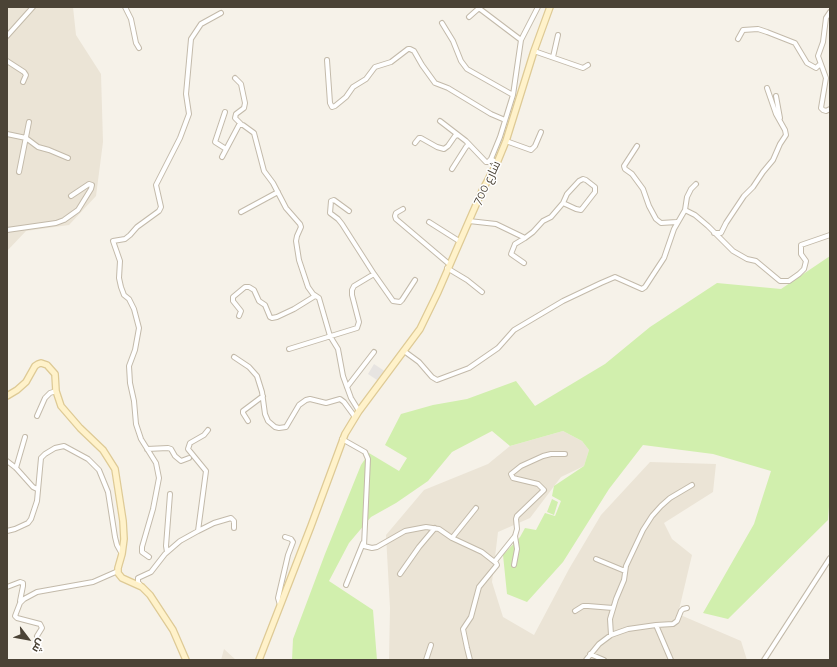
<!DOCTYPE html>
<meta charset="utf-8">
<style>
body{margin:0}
#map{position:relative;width:837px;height:667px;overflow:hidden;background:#f6f2e9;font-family:Raleway,Cairo,sans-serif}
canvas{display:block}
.frame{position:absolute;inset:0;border:8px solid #4b4336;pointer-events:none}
.north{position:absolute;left:8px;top:619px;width:40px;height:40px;-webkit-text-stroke:3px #fff;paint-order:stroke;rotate:122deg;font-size:11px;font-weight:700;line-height:16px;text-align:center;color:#4b4336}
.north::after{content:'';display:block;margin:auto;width:14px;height:18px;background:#4b4336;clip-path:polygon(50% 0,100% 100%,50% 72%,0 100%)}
</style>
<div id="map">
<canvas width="837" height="667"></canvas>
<div class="frame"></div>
<div class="north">ش</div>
</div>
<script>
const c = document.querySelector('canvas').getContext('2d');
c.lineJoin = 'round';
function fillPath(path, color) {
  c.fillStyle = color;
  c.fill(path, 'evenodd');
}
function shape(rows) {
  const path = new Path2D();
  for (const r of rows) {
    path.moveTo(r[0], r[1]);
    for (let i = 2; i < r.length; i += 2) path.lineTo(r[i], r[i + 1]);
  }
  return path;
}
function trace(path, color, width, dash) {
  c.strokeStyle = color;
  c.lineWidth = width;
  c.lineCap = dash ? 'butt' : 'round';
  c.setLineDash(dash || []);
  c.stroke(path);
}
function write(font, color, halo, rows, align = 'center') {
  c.font = font + ' Raleway,Cairo,sans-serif';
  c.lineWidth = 3;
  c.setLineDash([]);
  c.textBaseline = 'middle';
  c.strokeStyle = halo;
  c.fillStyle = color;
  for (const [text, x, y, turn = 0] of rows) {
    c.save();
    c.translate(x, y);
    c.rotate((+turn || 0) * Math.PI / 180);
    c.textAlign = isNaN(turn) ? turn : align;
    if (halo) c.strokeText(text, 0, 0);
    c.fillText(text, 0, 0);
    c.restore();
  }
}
const residential = shape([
 [7,7,73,7,76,35,101,74,103,142,96,196,69,225,26,231,7,251],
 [563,431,582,441,589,450,584,466,561,477,530,518,498,532,492,582,503,617,534,635,569,569,601,515,650,462,716,464,713,492,664,523,672,539,692,555,678,614,741,641,747,660,389,660,390,608,386,535,424,490,488,464,510,446],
 [224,649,236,660,221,660]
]);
const green = shape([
 [830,256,830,492,828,520,728,619,703,613,754,524,771,471,713,454,643,445,609,489,563,562,527,602,507,594,503,555,520,537,525,528,536,530,545,513,555,516,561,501,552,496,554,486,584,466,589,450,582,441,563,431,510,446,492,431,452,452,428,481,396,503,371,517,349,543,329,581,373,610,377,660,292,660,293,639,325,554,361,465,369,453,399,471,407,458,385,445,401,414,433,405,467,399,516,381,535,406,605,364,650,327,717,283,781,289],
 [552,499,558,502,554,515,547,512]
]);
const parking = shape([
 [374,364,386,372,380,382,368,374]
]);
const street = shape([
 [125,7,131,19,136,43,139,48],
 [830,12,826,18,823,42,818,56,826,78,821,108,823,110,826,111,830,109],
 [469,17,478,9,480,9,521,40],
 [442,23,453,41,461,61,467,69,513,95],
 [7,36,33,7],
 [738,39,743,30,758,29,767,32,795,43,807,63,816,68,819,65,821,66],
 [534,51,583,68,588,65],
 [553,57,558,35],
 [327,60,330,103,332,107,335,106,346,97,353,87,366,79,375,67,391,62,408,49,410,49,414,51,422,65,435,83,448,88,491,114,505,120],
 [7,61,24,72,26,75,23,82],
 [235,78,241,84,245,103,244,108,236,114,235,118,241,124],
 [776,96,780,118],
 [225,112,215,142,226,149],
 [440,121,466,141,486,162,488,162,491,159],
 [7,134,26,138,38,147,49,150,68,158],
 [506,141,531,150,535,146,541,132],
 [415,143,419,138,421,138,437,147,444,149,448,146,455,136,458,135],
 [637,146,624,166,625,169,632,174,643,189,649,206,656,219,661,223,677,222],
 [222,157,239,125,243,125,254,133,264,171,273,183,286,208,300,224,301,227,297,236,296,241,299,260,308,287,313,294,319,298,330,336,338,349,343,376,351,398,359,411],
 [497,163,491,159,500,137,513,95,521,40,538,7],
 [452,169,466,147,469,144],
 [19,172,29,122],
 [403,209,396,213,395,216,396,219,449,264],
 [685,210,695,215,708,226,733,251,747,259,756,261,780,281,789,281,799,274,804,269,806,261,801,254,801,245,830,235],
 [349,211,334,200,331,201,330,213,338,219,342,224,374,274,393,301,400,302,402,300,415,280],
 [241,212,278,192],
 [469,221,496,224,525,238,533,232,543,221,551,217,563,203,567,194,579,181,583,179,586,180,595,187,595,192,581,210,576,209,563,203],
 [429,222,459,241],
 [7,230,56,223,64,220,78,210,91,189,92,185,89,184,71,196],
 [714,233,721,233,726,223,744,196,753,187,763,172,773,160,780,144,786,135,785,130,776,114,767,88],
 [524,263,511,254,515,244,525,238],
 [447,268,467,280,482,292],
 [239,316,241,311,233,301,233,297,245,287,249,287,254,290,259,301,265,305,270,317,272,318,277,317,294,309,315,296],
 [289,349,357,328,359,322,352,295,352,290,354,286,374,274],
 [404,351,419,362,432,377,437,380,469,368,498,348,514,330,563,301,601,283,615,277,642,289,645,287,664,258,674,229,685,210,687,197,691,189,696,184],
 [234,357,249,367,257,376,262,392,265,414,268,421,275,427,279,428,286,427,299,405,306,400,310,399,326,403,340,399,344,402,355,417],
 [347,387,374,352],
 [37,416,45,398,50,393,56,391],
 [248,421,243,413,243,411,263,396],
 [342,439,365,452,368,459,364,546,372,548,377,547,405,531,426,527,439,529,452,538,482,552,496,563,497,565,479,587,471,617,463,629,467,648,470,660],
 [147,449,168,448,171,449,175,456,181,461,189,458],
 [7,461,16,468,33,487,37,489],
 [16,468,25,437],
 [7,531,15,529,28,523,31,519,37,501,41,458,45,454,55,448,64,446,88,459,99,470,108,492,115,537,117,545,122,554],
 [198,531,214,523,231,518,234,521,234,528],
 [452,538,476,508],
 [167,552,166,546,170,494],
 [149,557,142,552,142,547,153,509,159,478,156,463,141,439,136,424,134,401,130,383,129,366,135,350,139,328,134,309,129,299,124,295,121,287,119,278,120,261,113,241,125,239,130,235,137,227,159,211,161,207,156,185,180,138,189,114,186,94,191,39,201,24,221,13],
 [596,559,625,571],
 [495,561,515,536,517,529,516,519,517,516,544,490,538,484,513,478,511,474,521,466,543,456,551,454,565,454],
 [514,565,517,549,515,536],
 [400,574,419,547,435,528],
 [346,585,363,543],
 [141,586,138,582,138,578,151,572,165,554,180,541,198,531,206,471,188,449,190,443,204,435,208,430],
 [7,587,20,582,23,583,23,586,20,601],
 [280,605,278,598,288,555,293,542,291,539,285,537],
 [575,611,583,606,588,606,613,608],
 [656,625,673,624,677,621,681,611,683,609,687,608],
 [611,635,610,619,616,599,624,580,626,566,643,530,652,516,661,506,670,498,692,485],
 [37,636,42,628,40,624,17,618,15,616,20,603,24,599,37,592,93,582,118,571],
 [590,654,604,660],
 [426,660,431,645],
 [586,660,599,644,611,635,628,629,656,625,671,660],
 [764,660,830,558]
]);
const secondary = shape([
 [7,396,17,390,26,382,35,366,38,364,41,363,47,365,55,374,56,391,61,406,80,428,103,450,115,469,123,521,124,539,122,554,118,568,118,573,122,578,142,587,150,595,173,630,186,660],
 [259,660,311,526,345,434,359,411,420,329,438,292,482,191,497,163,506,141,534,51,550,7]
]);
const streetNames = [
 ["شارع 700",487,183,-64]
];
fillPath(residential, '#ebe4d6');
fillPath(green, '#d1efad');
fillPath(parking, '#e7e4e1');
trace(street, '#c3baaa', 6);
trace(secondary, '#deca95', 8);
trace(street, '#fff', 4);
trace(secondary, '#fff2ca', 5.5);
write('12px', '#4b4336', '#fff', streetNames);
</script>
